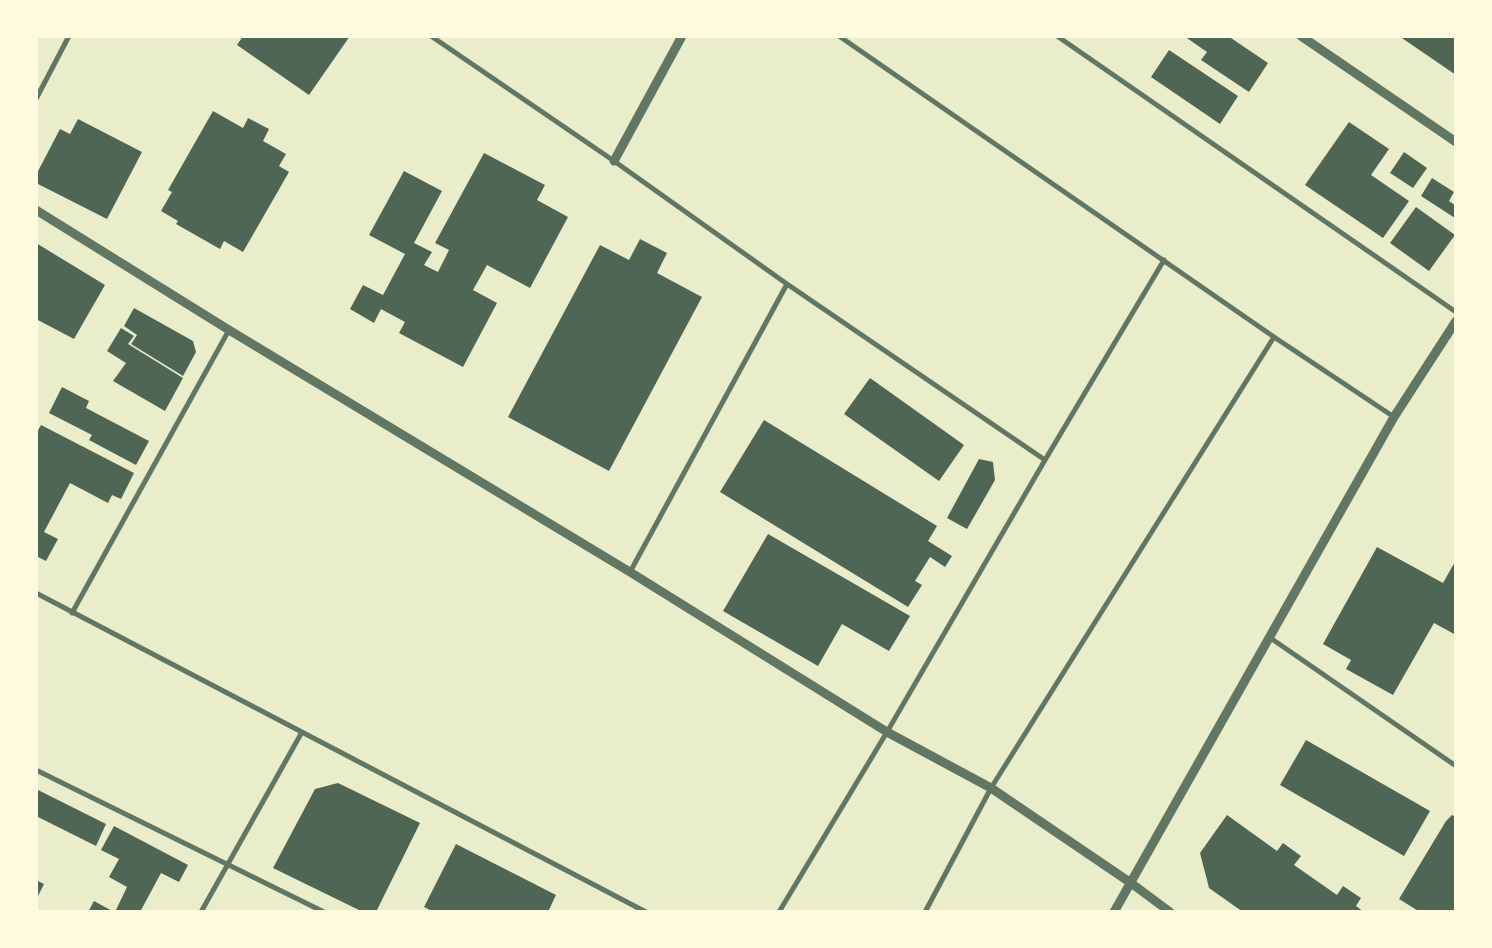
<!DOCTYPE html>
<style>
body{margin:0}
#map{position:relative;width:1492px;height:948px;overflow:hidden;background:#e9edc9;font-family:Merriweather,serif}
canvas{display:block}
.frame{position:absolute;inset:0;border:38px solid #fefae0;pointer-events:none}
</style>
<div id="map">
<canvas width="1492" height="948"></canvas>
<div class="frame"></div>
</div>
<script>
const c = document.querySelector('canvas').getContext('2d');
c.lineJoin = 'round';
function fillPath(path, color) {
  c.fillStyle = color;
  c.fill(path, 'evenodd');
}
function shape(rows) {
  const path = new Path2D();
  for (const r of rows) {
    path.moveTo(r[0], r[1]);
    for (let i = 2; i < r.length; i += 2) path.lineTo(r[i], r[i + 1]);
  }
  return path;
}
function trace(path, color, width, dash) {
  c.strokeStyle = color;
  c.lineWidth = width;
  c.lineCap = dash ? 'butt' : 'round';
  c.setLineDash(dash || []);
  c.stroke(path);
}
const building = shape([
 [243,36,350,36,309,95,237,45],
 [1184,36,1228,36,1268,63,1249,92,1201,60,1207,52],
 [1399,36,1456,36,1456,75],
 [1169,50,1238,96,1220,124,1151,77],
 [213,111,243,128,248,118,269,129,263,141,286,154,279,166,289,172,243,252,224,241,220,249,176,224,178,221,161,211,172,192,168,190],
 [78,119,142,152,107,219,36,183,36,175,60,129,70,134],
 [1349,122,1389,149,1371,175,1409,201,1383,238,1305,185],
 [1404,152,1427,168,1413,188,1390,173],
 [484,153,545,185,537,200,568,217,530,288,487,265,473,290,497,303,463,367,399,333,405,322,381,309,374,323,350,309,363,285,383,295,405,254,369,235,404,171,442,191,414,243,432,252,424,265,438,272,449,250,435,243],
 [1432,178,1454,192,1449,201,1456,206,1455,218,1421,196],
 [1416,207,1455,235,1429,271,1390,243],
 [640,239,667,253,657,273,702,297,609,471,508,417,600,245,629,260],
 [36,243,105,285,74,339,36,319],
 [134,308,193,341,196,352,183,376,131,344,137,335,124,326],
 [121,328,134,336,128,344,183,378,165,411,113,381,126,363,107,351],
 [870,378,964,445,939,481,844,414],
 [62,387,89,401,86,408,149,441,136,465,89,440,92,435,49,413],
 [764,420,937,526,928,541,952,556,945,567,930,557,915,581,922,585,908,607,720,492],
 [41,425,134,473,121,499,112,495,108,503,70,483,44,532,58,539,46,561,36,556,36,434],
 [979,459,993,462,995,480,967,529,947,518],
 [768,534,910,616,889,651,842,624,818,666,723,611],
 [1377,547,1443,583,1456,560,1456,635,1434,623,1393,695,1346,669,1351,660,1323,644],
 [1306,740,1430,811,1404,856,1280,785],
 [338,783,420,823,376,912,363,912,273,868,315,789],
 [36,789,106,824,96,846,36,816],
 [1227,815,1277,851,1283,843,1301,856,1294,865,1337,895,1343,886,1361,898,1356,906,1364,912,1243,912,1209,888,1200,853],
 [1452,815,1456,817,1456,912,1420,912,1399,899,1446,821],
 [114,826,188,865,179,882,161,873,140,912,115,912,127,887,109,877,119,859,101,850],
 [456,844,556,895,548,912,434,912,424,907],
 [36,880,44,884,36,900],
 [94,901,114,912,88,912]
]);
const minor = shape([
 [431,36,614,161,787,284,1045,460],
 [839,36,1274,337,1394,417],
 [1057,36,1456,312],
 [36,99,69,36],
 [630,572,787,284],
 [36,593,646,912],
 [72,613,229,330],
 [1269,637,1456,766],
 [36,770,324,912],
 [201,912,302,732],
 [779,912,887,732,1045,460,1164,260],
 [925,912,991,788,1274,337]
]);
const tertiary = shape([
 [1301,36,1456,142],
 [614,161,682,36],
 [36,210,229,330,630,572,887,732,991,788,1131,883,1170,912],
 [1114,912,1394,417,1456,321]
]);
fillPath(building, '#4f6655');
trace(minor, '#617663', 5);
trace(tertiary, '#617663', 9);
</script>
